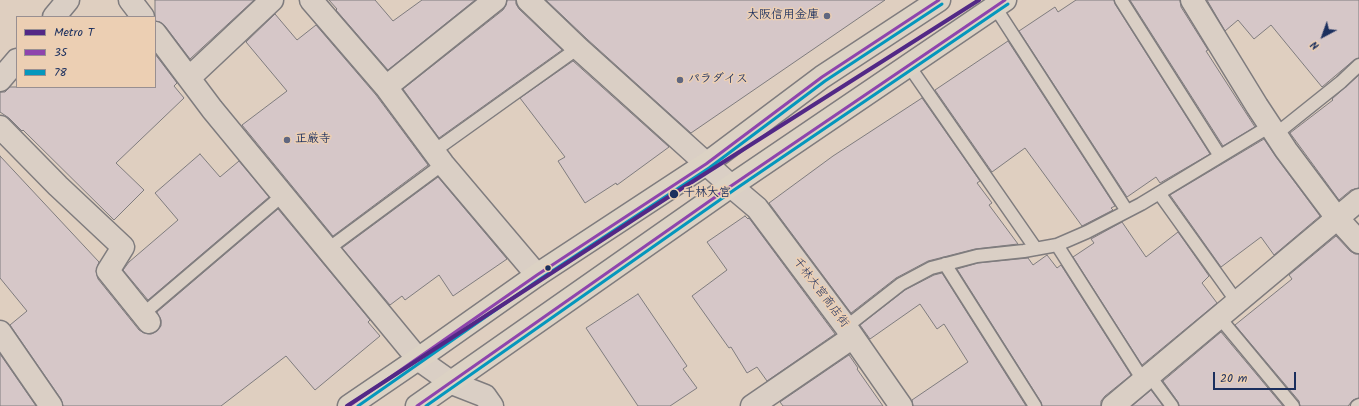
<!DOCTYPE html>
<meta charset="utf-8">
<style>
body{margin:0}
#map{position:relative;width:1359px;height:406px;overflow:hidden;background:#dfcfc0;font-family:Kalam,sans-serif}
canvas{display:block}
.legend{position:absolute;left:16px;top:16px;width:140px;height:72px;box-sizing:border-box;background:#eccfb3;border:1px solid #988f91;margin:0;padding:5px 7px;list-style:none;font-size:12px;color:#1b2f5e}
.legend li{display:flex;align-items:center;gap:8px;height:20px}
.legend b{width:20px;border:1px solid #988f91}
.north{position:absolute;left:1303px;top:16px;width:40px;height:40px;-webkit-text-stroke:3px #eccfb3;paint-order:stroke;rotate:221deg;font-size:11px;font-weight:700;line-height:16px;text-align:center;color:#1b2f5e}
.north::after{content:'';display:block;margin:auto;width:14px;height:18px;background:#1b2f5e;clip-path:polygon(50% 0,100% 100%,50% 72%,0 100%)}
.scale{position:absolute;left:1213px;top:372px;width:83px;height:18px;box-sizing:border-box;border:2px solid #1b2f5e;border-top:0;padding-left:5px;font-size:12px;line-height:14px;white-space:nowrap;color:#1b2f5e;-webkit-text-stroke:3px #eccfb3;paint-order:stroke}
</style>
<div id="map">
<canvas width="1359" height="406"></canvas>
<ul class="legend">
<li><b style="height:5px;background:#522886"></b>Metro T</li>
<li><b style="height:5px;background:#8e44ad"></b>35</li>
<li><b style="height:5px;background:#0497bd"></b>78</li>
</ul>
<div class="north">N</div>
<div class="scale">20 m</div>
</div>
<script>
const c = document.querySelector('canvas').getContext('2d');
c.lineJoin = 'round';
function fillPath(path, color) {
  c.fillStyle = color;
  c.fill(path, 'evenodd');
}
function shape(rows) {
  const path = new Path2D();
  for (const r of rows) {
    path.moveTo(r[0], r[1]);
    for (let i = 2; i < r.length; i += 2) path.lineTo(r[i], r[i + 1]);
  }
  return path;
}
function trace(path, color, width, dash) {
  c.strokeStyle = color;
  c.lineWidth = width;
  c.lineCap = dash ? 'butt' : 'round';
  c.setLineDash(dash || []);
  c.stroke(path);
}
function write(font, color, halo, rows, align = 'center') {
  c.font = font + ' Kalam,"Klee One",sans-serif';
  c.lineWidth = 3;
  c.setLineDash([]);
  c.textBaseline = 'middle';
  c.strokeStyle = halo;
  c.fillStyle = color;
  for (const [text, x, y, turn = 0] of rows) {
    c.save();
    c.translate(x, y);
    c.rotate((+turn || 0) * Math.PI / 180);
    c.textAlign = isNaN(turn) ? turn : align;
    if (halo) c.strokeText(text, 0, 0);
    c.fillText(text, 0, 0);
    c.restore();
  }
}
const building = shape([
 [155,0,254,0,190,59,165,26,160,22,155,21,155,0],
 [329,0,375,0,393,21,422,0,475,0,388,70,336,10,337,9,329,0],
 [507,0,516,0,516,4,519,9,562,50,439,138,403,89,503,10,506,5,507,0],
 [546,0,885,0,691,133,587,39,546,0],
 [1076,0,1114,0,1115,4,1210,154,1160,183,1156,177,1127,197,1019,31,1055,7,1058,12,1076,0],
 [1130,0,1180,0,1181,7,1208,50,1206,51,1255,127,1223,146,1130,0],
 [1207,0,1359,0,1359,58,1354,60,1322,87,1271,25,1254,39,1238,20,1225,31,1207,0],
 [275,14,297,40,316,25,376,95,428,165,333,236,242,125,287,91,246,42,275,14],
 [1008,41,1115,206,1111,208,1113,210,1082,226,1025,148,992,172,935,90,1008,41],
 [155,54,177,83,174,86,184,98,116,163,144,190,114,220,23,130,22,131,9,118,0,112,0,92,5,92,10,87,155,87,155,54],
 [573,61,669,147,617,185,616,183,585,203,558,161,565,157,520,98,573,61],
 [1359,75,1359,188,1351,190,1339,200,1290,133,1333,100,1332,99,1359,75],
 [922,98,980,181,977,183,992,203,989,205,1018,244,975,249,928,261,896,278,851,313,769,203,833,156,922,98],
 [1264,139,1276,157,1320,216,1274,255,1261,237,1221,267,1170,195,1264,139],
 [200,154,220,177,239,161,269,197,148,300,123,270,129,262,178,220,155,193,200,154],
 [0,156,99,262,96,271,98,279,139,330,144,333,151,334,157,331,161,326,161,320,157,312,278,209,370,320,368,322,380,336,315,390,286,356,221,406,63,406,61,399,10,325,27,311,0,278,0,156],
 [438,177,507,259,453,296,439,275,405,300,402,296,390,305,342,248,438,177],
 [745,216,748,219,749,218,835,334,767,381,757,367,747,373,731,347,729,348,692,296,727,270,707,242,745,216],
 [1122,222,1146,257,1178,232,1209,276,1202,283,1217,303,1142,365,1073,257,1094,243,1091,239,1122,222],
 [1336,236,1350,251,1355,254,1359,254,1359,398,1353,400,1348,406,1300,406,1299,401,1235,325,1292,279,1289,275,1336,236],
 [1047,255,1057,268,1061,265,1131,375,1105,396,1101,401,1101,406,1042,406,1041,402,957,269,978,263,1028,258,1033,265,1047,255],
 [942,273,1026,406,913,406,912,400,968,362,944,324,937,329,920,304,870,339,860,325,905,290,934,275,942,273],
 [638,294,687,366,683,369,697,388,670,406,638,406,586,328,638,294],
 [1221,332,1283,406,1179,406,1178,402,1163,381,1221,332],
 [0,354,36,406,0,406,0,354],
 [849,355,858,368,857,369,883,406,783,406,780,402,849,355],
 [1151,390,1163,406,1132,406,1151,390]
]);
const lane = shape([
 [1121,0,1220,156],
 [995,7,1127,211],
 [909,66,1036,249],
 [1276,134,1341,82,1359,65],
 [434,151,578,48],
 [1159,193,1237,302],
 [1057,245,1143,380],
 [328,249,443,164],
 [945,264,1035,406],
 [143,314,283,195],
 [1219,317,1293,406],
 [846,327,901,284,931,268,977,256,1024,251,1057,245,1087,232,1141,204,1270,126],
 [1149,375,1172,406],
 [1357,406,1359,405]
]);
const street = shape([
 [130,0,143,17],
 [311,0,386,87,443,164,537,275],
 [528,0,578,48,628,93,731,186,757,208,846,327,901,406],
 [1192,0,1257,106,1286,150,1337,218,1359,242],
 [54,17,68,0],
 [155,33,212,109,418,359,452,383,485,396,492,406],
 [189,78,272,0],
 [0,80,17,60],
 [386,87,495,0],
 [0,127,58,186,123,247,108,271,149,322],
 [0,332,51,406],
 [752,406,853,337],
 [1113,406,1359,200]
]);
const highway = shape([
 [349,406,418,359,537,275,706,164,822,77,939,0],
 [417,406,731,186,1005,0]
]);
const bus1 = shape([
 [349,406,537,275,706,164,822,77,939,0],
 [417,406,731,186,1005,0]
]);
const bus2 = shape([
 [358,406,540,279,709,168,825,81,942,4],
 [426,406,734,190,1008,4]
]);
const metro1 = shape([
 [347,406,673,194,979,0]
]);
const markers = [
 [827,16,4,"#606780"],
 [680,80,4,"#606780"],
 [287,140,4,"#606780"],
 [674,194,5,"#1b2f5e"],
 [548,268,3.5,"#1b2f5e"]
];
const poiNames = [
 ["大阪信用金庫",819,16,"right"],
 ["パラダイス",688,80],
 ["正厳寺",295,140]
];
const stopNames = [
 ["千林大宮",683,194]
];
const streetNames = [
 ["千林大宮商店街",820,293,53]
];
fillPath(building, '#d6c7c8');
trace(building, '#7f7c7e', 1);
trace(lane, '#7f7c7e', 15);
trace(street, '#7f7c7e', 25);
trace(highway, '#7f7c7e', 25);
trace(lane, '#dacfc5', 12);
trace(street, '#dacfc5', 22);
trace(highway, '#dcd2c4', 22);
trace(bus1, '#8e44ad', 3);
trace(bus2, '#0497bd', 3);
trace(metro1, '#522886', 4);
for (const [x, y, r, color] of markers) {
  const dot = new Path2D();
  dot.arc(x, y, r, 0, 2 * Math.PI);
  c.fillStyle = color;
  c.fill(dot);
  trace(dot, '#eccfb3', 1.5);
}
write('bold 12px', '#1b2f5e', '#eccfb3', poiNames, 'left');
write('bold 12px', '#1b2f5e', '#eccfb3', stopNames, 'left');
write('12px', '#1b2f5e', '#eccfb3', streetNames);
</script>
